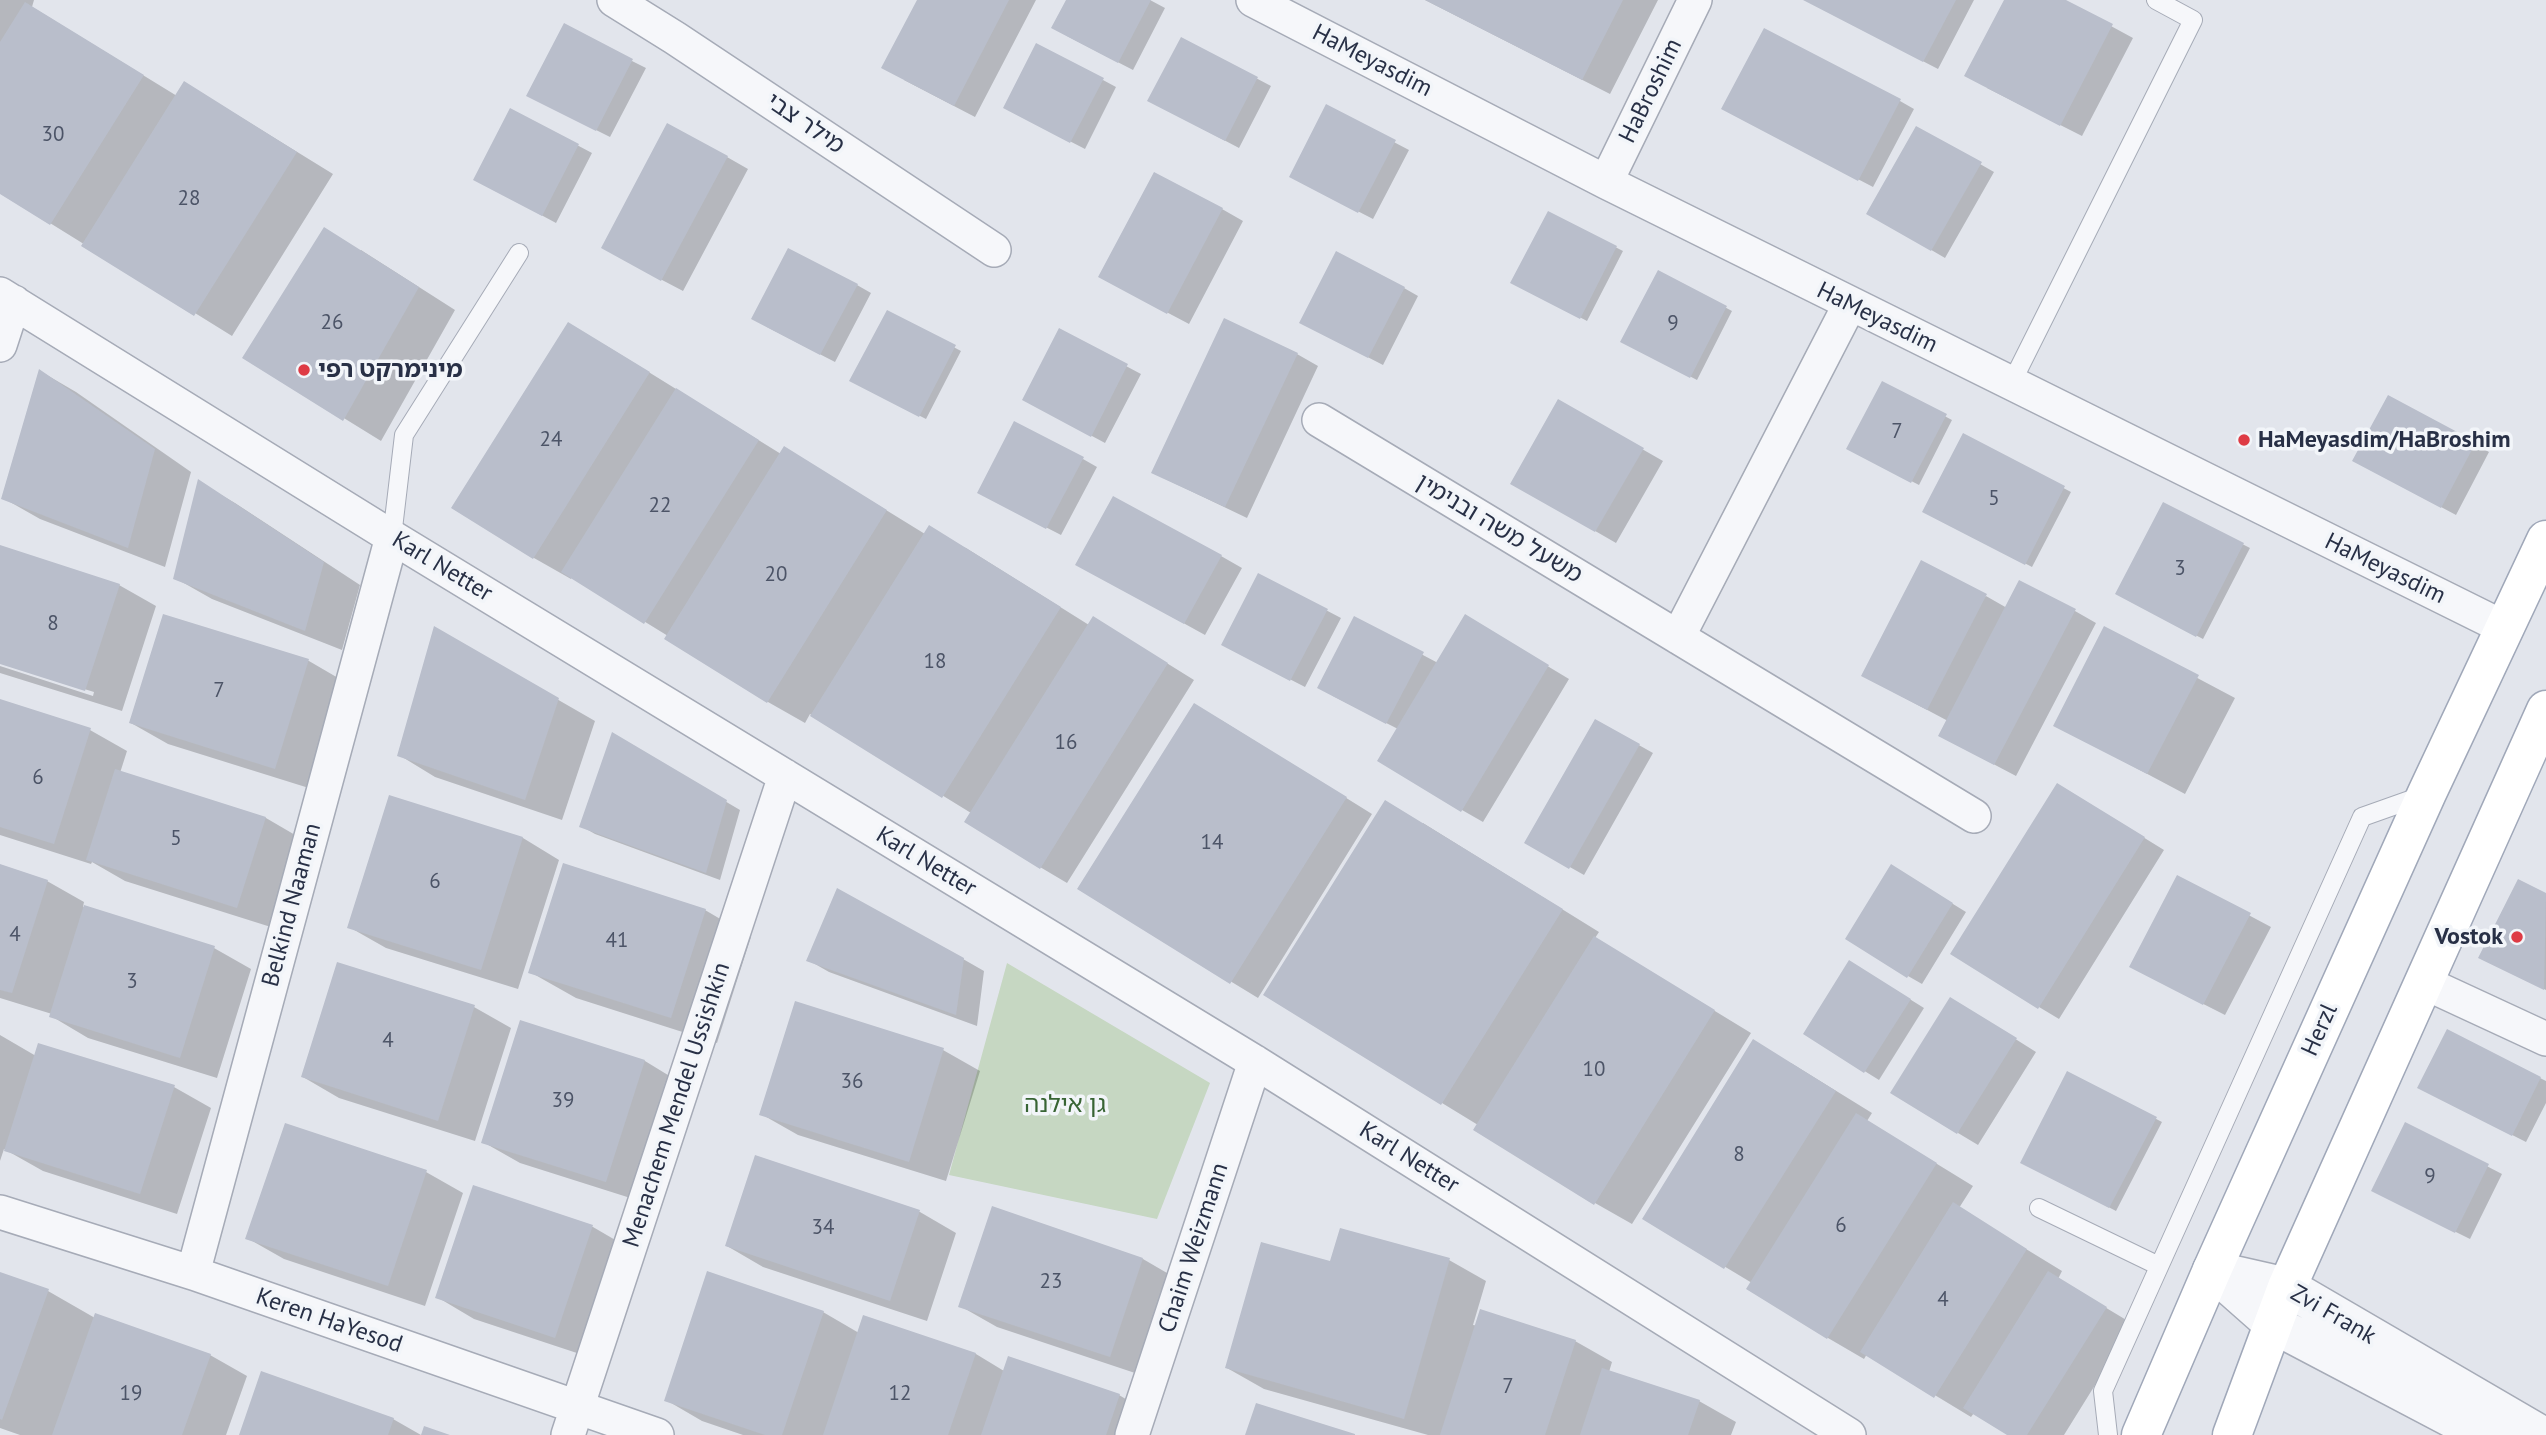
<!DOCTYPE html>
<meta charset="utf-8">
<style>
body{margin:0}
canvas{display:block;background:#e2e5ec}
</style>
<canvas width="2546" height="1435"></canvas>
<script>
const c = document.querySelector('canvas').getContext('2d');
c.lineJoin = 'round';
function fillPath(path, color) {
  c.fillStyle = color;
  c.fill(path, 'evenodd');
}
function shape(rows) {
  const path = new Path2D();
  for (const r of rows) {
    path.moveTo(r[0], r[1]);
    for (let i = 2; i < r.length; i += 2) path.lineTo(r[i], r[i + 1]);
  }
  return path;
}
function trace(path, color, width, dash) {
  c.strokeStyle = color;
  c.lineWidth = width;
  c.lineCap = dash ? 'butt' : 'round';
  c.setLineDash(dash || []);
  c.stroke(path);
}
function write(font, color, halo, rows, align = 'center') {
  c.font = font + ' "PT Sans","Noto Sans Hebrew",sans-serif';
  c.lineWidth = 7;
  c.setLineDash([]);
  c.textBaseline = 'middle';
  c.strokeStyle = halo;
  c.fillStyle = color;
  for (const [text, x, y, turn = 0] of rows) {
    c.save();
    c.translate(x, y);
    c.rotate((+turn || 0) * Math.PI / 180);
    c.textAlign = isNaN(turn) ? turn : align;
    if (halo) c.strokeText(text, 0, 0);
    c.fillText(text, 0, 0);
    c.restore();
  }
}
const green = shape([
 [1007,963,1210,1083,1157,1219,949,1175]
]);
const shadow = shape([
 [0,0,34,0,32,7,177,96,221,105,333,174,232,336,0,192],
 [919,0,1036,0,975,117,904,80],
 [1068,0,1150,0,1165,8,1133,70,1067,36],
 [1425,0,1658,0,1610,94],
 [1805,0,1974,0,1938,69],
 [2006,0,2063,0,2133,38,2082,136,1987,88],
 [1182,39,1271,86,1239,148,1163,108],
 [632,61,646,68,610,137,542,103],
 [1103,80,1116,87,1085,149,1019,115],
 [1900,101,1914,109,1873,187,1737,116],
 [1327,107,1409,150,1373,219,1305,184],
 [511,110,592,153,556,223,489,187],
 [1917,128,1994,172,1945,258,1868,213],
 [727,157,748,169,683,291,624,260],
 [1222,209,1243,221,1189,324,1121,288],
 [1549,213,1623,251,1587,321,1513,282],
 [361,250,455,310,381,441,245,357],
 [1659,272,1732,311,1697,380,1622,341],
 [857,285,871,293,835,362,767,327],
 [1404,288,1418,296,1383,365,1315,330],
 [887,312,961,351,926,419,851,381],
 [1060,331,1141,374,1105,443,1038,407],
 [605,345,781,454,821,470,925,534,966,548,1089,625,1120,634,1194,680,1067,883,1040,867,971,813,810,714,805,723,768,702,666,639,668,636,572,577,571,579,534,558,454,508],
 [1297,354,1318,366,1247,518,1153,473],
 [40,371,76,392,191,472,165,567,40,519,3,498],
 [1882,383,1952,420,1919,485,1849,449],
 [2388,397,2489,452,2456,515,2368,468],
 [1558,401,1663,461,1616,543,1512,483],
 [1964,436,2071,492,2032,567,1925,511],
 [1083,459,1097,467,1061,535,993,500],
 [199,482,235,503,360,585,342,650,212,599,175,578],
 [2164,504,2250,548,2203,639,2117,594],
 [0,547,119,585,156,606,122,711,0,673,0,666,93,696,94,692,0,663],
 [1221,556,1242,568,1205,635,1098,576],
 [1259,575,1341,618,1305,687,1237,652],
 [1986,596,2007,608,2075,611,2096,623,2016,776,1961,747,1948,721,1884,687],
 [165,616,309,661,345,682,312,789,168,744,131,723],
 [1355,619,1438,663,1486,629,1569,679,1483,822,1462,810,1398,729,1333,696],
 [435,629,595,721,562,820,435,777,399,755],
 [2105,629,2235,698,2185,794,2055,725],
 [0,701,90,730,127,751,120,773,266,818,302,839,274,928,125,881,92,862,91,864,0,835],
 [1221,720,1372,814,1258,998,1079,889],
 [1596,721,1653,753,1584,875,1527,843],
 [613,735,740,810,720,880,595,834,581,826],
 [390,797,523,838,559,860,518,989,386,948,349,927],
 [2078,797,2164,850,2059,1019,2039,1007],
 [1423,823,1599,932,1595,938,1751,1033,1632,1224,1595,1203,1478,1125,1442,1103],
 [0,866,47,881,84,902,83,907,214,948,251,969,217,1078,88,1038,51,1016,52,1014,0,998],
 [1906,875,1966,912,1922,984,1908,976],
 [2177,877,2271,927,2225,1015,2152,978],
 [2519,882,2546,895,2546,990,2494,965],
 [705,910,751,937,717,1043,576,998,530,972],
 [963,959,984,971,977,1026,829,972,808,960],
 [1863,970,1924,1008,1879,1080,1805,1034],
 [474,1007,511,1028,475,1141,339,1098,303,1077],
 [1971,1011,2036,1052,1978,1145,1958,1133],
 [521,1023,645,1061,681,1083,643,1202,520,1163,483,1142],
 [2448,1032,2546,1081,2546,1103,2526,1142,2433,1095],
 [0,1035,36,1056,174,1087,211,1108,177,1214,43,1171,4,1149,0,1161],
 [943,1050,980,1071,946,1181,798,1135,761,1114],
 [1791,1063,1872,1113,1867,1121,1973,1186,1959,1208,2062,1271,2058,1279,2133,1324,2064,1435,2010,1435,1974,1413,1971,1417,1867,1354,1864,1359,1828,1338,1752,1283,1644,1218],
 [2068,1073,2162,1122,2116,1211,2022,1162],
 [2406,1124,2502,1174,2470,1239,2387,1198],
 [286,1125,426,1172,463,1193,425,1306,284,1259,247,1238],
 [756,1158,920,1212,956,1233,927,1321,763,1267,727,1246],
 [474,1188,593,1227,629,1248,592,1358,474,1319,437,1297],
 [1143,1259,1179,1280,1147,1377,997,1327,960,1306],
 [1449,1260,1486,1281,1473,1325,1575,1341,1612,1362,1609,1372,1699,1401,1736,1422,1731,1435,1428,1435,1264,1389,1227,1368,1332,1263],
 [0,1274,48,1291,95,1318,210,1355,247,1376,226,1435,20,1435,0,1428],
 [823,1312,859,1333,976,1354,1004,1371,1119,1395,1156,1417,1150,1435,743,1435,702,1421,666,1400],
 [393,1419,421,1435,240,1435]
]);
const building = shape([
 [917,0,1009,0,954,106,881,68],
 [1066,0,1151,0,1118,63,1051,28],
 [1425,0,1623,0,1582,80],
 [1803,0,1956,0,1923,62],
 [2004,0,2066,0,2113,24,2060,126,1964,76],
 [25,2,144,75,50,225,0,194,0,42],
 [564,23,633,59,596,131,526,96],
 [1764,28,1901,99,1858,181,1721,109],
 [1181,37,1258,77,1225,141,1147,101],
 [1036,43,1104,78,1070,143,1003,108],
 [184,81,297,152,194,316,81,246],
 [1326,104,1396,140,1358,213,1289,177],
 [510,108,579,144,542,216,473,180],
 [667,123,728,156,661,281,601,248],
 [1916,126,1982,162,1931,251,1866,214],
 [1154,172,1223,208,1167,314,1098,277],
 [1548,211,1617,246,1580,319,1510,283],
 [324,227,419,287,343,421,242,358],
 [788,248,858,284,820,355,751,319],
 [1336,251,1405,287,1368,358,1299,323],
 [1658,270,1727,306,1690,378,1620,342],
 [887,310,956,345,919,417,849,381],
 [1224,318,1298,353,1225,507,1151,473],
 [568,322,650,372,533,559,451,508],
 [1059,328,1128,364,1091,437,1022,400],
 [39,369,155,449,128,548,1,499],
 [1882,381,1947,414,1911,483,1846,449],
 [676,388,759,440,644,624,561,572],
 [2388,395,2476,442,2441,508,2352,461],
 [1558,399,1644,448,1595,532,1510,484],
 [1014,421,1084,457,1046,529,977,493],
 [1963,433,2065,486,2025,565,1922,512],
 [784,446,887,510,767,703,664,639],
 [198,479,324,562,305,631,173,579],
 [1113,496,1222,555,1184,624,1075,565],
 [2163,502,2244,543,2196,637,2115,594],
 [929,525,1061,607,942,798,810,716],
 [0,545,120,584,85,691,0,664],
 [1921,560,1987,594,1927,710,1861,676],
 [1258,573,1328,609,1290,681,1221,645],
 [2019,580,2076,609,1994,765,1938,736],
 [163,614,309,659,275,769,129,723],
 [1465,614,1549,665,1461,812,1377,761],
 [1093,616,1168,663,1040,869,964,822],
 [1354,616,1424,652,1386,724,1317,688],
 [434,626,559,698,525,800,397,756],
 [2104,626,2199,675,2147,774,2053,726],
 [0,699,91,728,54,844,0,827],
 [1194,703,1347,797,1230,984,1077,889],
 [1595,719,1640,744,1569,869,1524,843],
 [612,732,727,800,706,873,579,827],
 [115,769,266,817,237,908,86,860],
 [2057,783,2145,837,2038,1009,1950,954],
 [389,795,523,837,481,970,347,928],
 [1385,800,1563,909,1441,1105,1263,995],
 [563,863,706,909,671,1018,528,973],
 [0,864,48,880,12,993,0,990],
 [1891,864,1953,903,1907,978,1845,939],
 [2177,875,2251,913,2203,1005,2129,967],
 [2518,879,2546,893,2544,990,2478,958],
 [837,888,964,958,956,1015,806,961],
 [84,905,215,946,180,1058,49,1017],
 [1594,936,1715,1010,1594,1205,1473,1130],
 [1849,960,1911,999,1864,1073,1803,1034],
 [337,962,475,1005,438,1121,301,1077],
 [1950,997,2017,1038,1957,1134,1890,1093],
 [795,1001,944,1048,909,1162,759,1115],
 [520,1020,645,1060,606,1182,481,1143],
 [2447,1029,2541,1077,2512,1136,2417,1088],
 [1753,1039,1836,1091,1724,1269,1642,1219],
 [38,1043,175,1085,140,1194,4,1151],
 [2067,1071,2157,1117,2109,1208,2020,1163],
 [1856,1113,1937,1163,1827,1339,1746,1289],
 [2405,1122,2489,1164,2455,1233,2371,1191],
 [285,1123,427,1170,388,1286,245,1239],
 [755,1155,920,1210,890,1301,725,1246],
 [473,1185,593,1225,555,1338,435,1298],
 [1953,1202,2027,1249,1934,1398,1860,1352],
 [992,1206,1143,1258,1110,1357,958,1307],
 [1340,1228,1450,1258,1404,1419,1225,1368,1261,1242,1330,1261],
 [707,1271,824,1311,782,1435,765,1435,664,1401],
 [2048,1271,2107,1307,2027,1435,2007,1435,1963,1408],
 [0,1272,49,1289,2,1420,0,1419],
 [1480,1309,1576,1340,1545,1435,1440,1435],
 [95,1313,211,1354,182,1435,52,1435],
 [863,1315,976,1353,948,1435,823,1435],
 [1008,1356,1120,1394,1106,1435,981,1435],
 [1602,1368,1700,1400,1688,1435,1580,1435],
 [261,1371,394,1418,388,1435,239,1435],
 [1256,1403,1355,1434,1355,1435,1245,1435],
 [424,1426,450,1435,421,1435]
]);
const service = shape([
 [2011,384,2193,20,2156,0],
 [392,537,404,435,519,253],
 [2039,1208,2159,1266],
 [2108,1435,2103,1391,2362,817,2424,795]
]);
const minor = shape([
 [614,0,675,38,994,250],
 [1253,0,1606,182,2505,628],
 [1606,182,1695,0],
 [0,294,392,537,1255,1062,1849,1435],
 [0,345,14,302],
 [1319,420,1974,816],
 [1678,637,1850,304],
 [2423,982,2546,1039],
 [0,1212,193,1273,657,1435],
 [193,1273,392,537],
 [568,1435,785,776],
 [1132,1435,1255,1062]
]);
const tertiary = shape([
 [2212,1270,2287,1287,2541,1435],
 [2213,1271,2273,1324,2484,1435]
]);
const primary = shape([
 [2141,1435,2212,1270,2427,793,2546,540],
 [2232,1435,2287,1287,2546,710]
]);
const markers = [
 [304,370,7,"#de3b45"],
 [2244,440,7,"#de3b45"],
 [2517,937,7,"#de3b45"]
];
const numberNames = [
 ["30",53,135],
 ["28",189,199],
 ["26",332,323],
 ["9",1673,324],
 ["7",1897,432],
 ["24",551,440],
 ["5",1994,499],
 ["22",660,506],
 ["3",2180,569],
 ["20",776,575],
 ["8",53,624],
 ["18",935,662],
 ["7",219,691],
 ["16",1066,743],
 ["6",38,778],
 ["5",176,839],
 ["14",1212,843],
 ["6",435,882],
 ["4",15,935],
 ["41",617,941],
 ["3",132,982],
 ["4",388,1041],
 ["10",1594,1070],
 ["36",852,1082],
 ["39",563,1101],
 ["8",1739,1155],
 ["9",2430,1177],
 ["6",1841,1226],
 ["34",823,1228],
 ["23",1051,1282],
 ["4",1943,1300],
 ["7",1508,1387],
 ["19",131,1394],
 ["12",900,1394]
];
const streetNames = [
 ["HaMeyasdim",1372,61,27],
 ["HaBroshim",1651,91,-64],
 ["מילר צבי",805,124,34],
 ["HaMeyasdim",1877,318,26],
 ["משעל משה ובנימין",1499,529,31],
 ["Karl Netter",442,567,31],
 ["HaMeyasdim",2385,569,26],
 ["Karl Netter",926,862,31],
 ["Belkind Naaman",292,905,-75],
 ["Herzl",2320,1030,-66],
 ["Menachem Mendel Ussishkin",677,1105,-72],
 ["Karl Netter",1409,1158,32],
 ["Chaim Weizmann",1194,1248,-72],
 ["Zvi Frank",2333,1315,30],
 ["Keren HaYesod",329,1321,19]
];
const poiNames = [
 ["מינימרקט רפי",318,370],
 ["HaMeyasdim/HaBroshim",2258,440],
 ["Vostok",2503,937,"right"]
];
const parkNames = [
 ["גן אילנה",1065,1105]
];
fillPath(green, '#c6d7c2');
fillPath(shadow, '#0003');
fillPath(building, '#b9becb');
trace(service, '#a6abb7', 20);
trace(minor, '#a6abb7', 36);
trace(tertiary, '#a6abb7', 41);
trace(primary, '#a0a8b9', 41);
trace(service, '#f6f7fa', 18);
trace(minor, '#f6f7fa', 33);
trace(tertiary, '#f6f7fa', 38);
trace(primary, '#fff', 38);
for (const [x, y, r, color] of markers) {
  const dot = new Path2D();
  dot.arc(x, y, r, 0, 2 * Math.PI);
  c.fillStyle = color;
  c.fill(dot);
  trace(dot, '#f2f5f9', 2.5);
}
write('21px', '#4c5467', null, numberNames);
write('24px', '#283046', '#f2f5f9', streetNames);
write('bold 24px', '#283046', '#f2f5f9', poiNames, 'left');
write('24px', '#386434', '#f2f5f9', parkNames);
</script>
